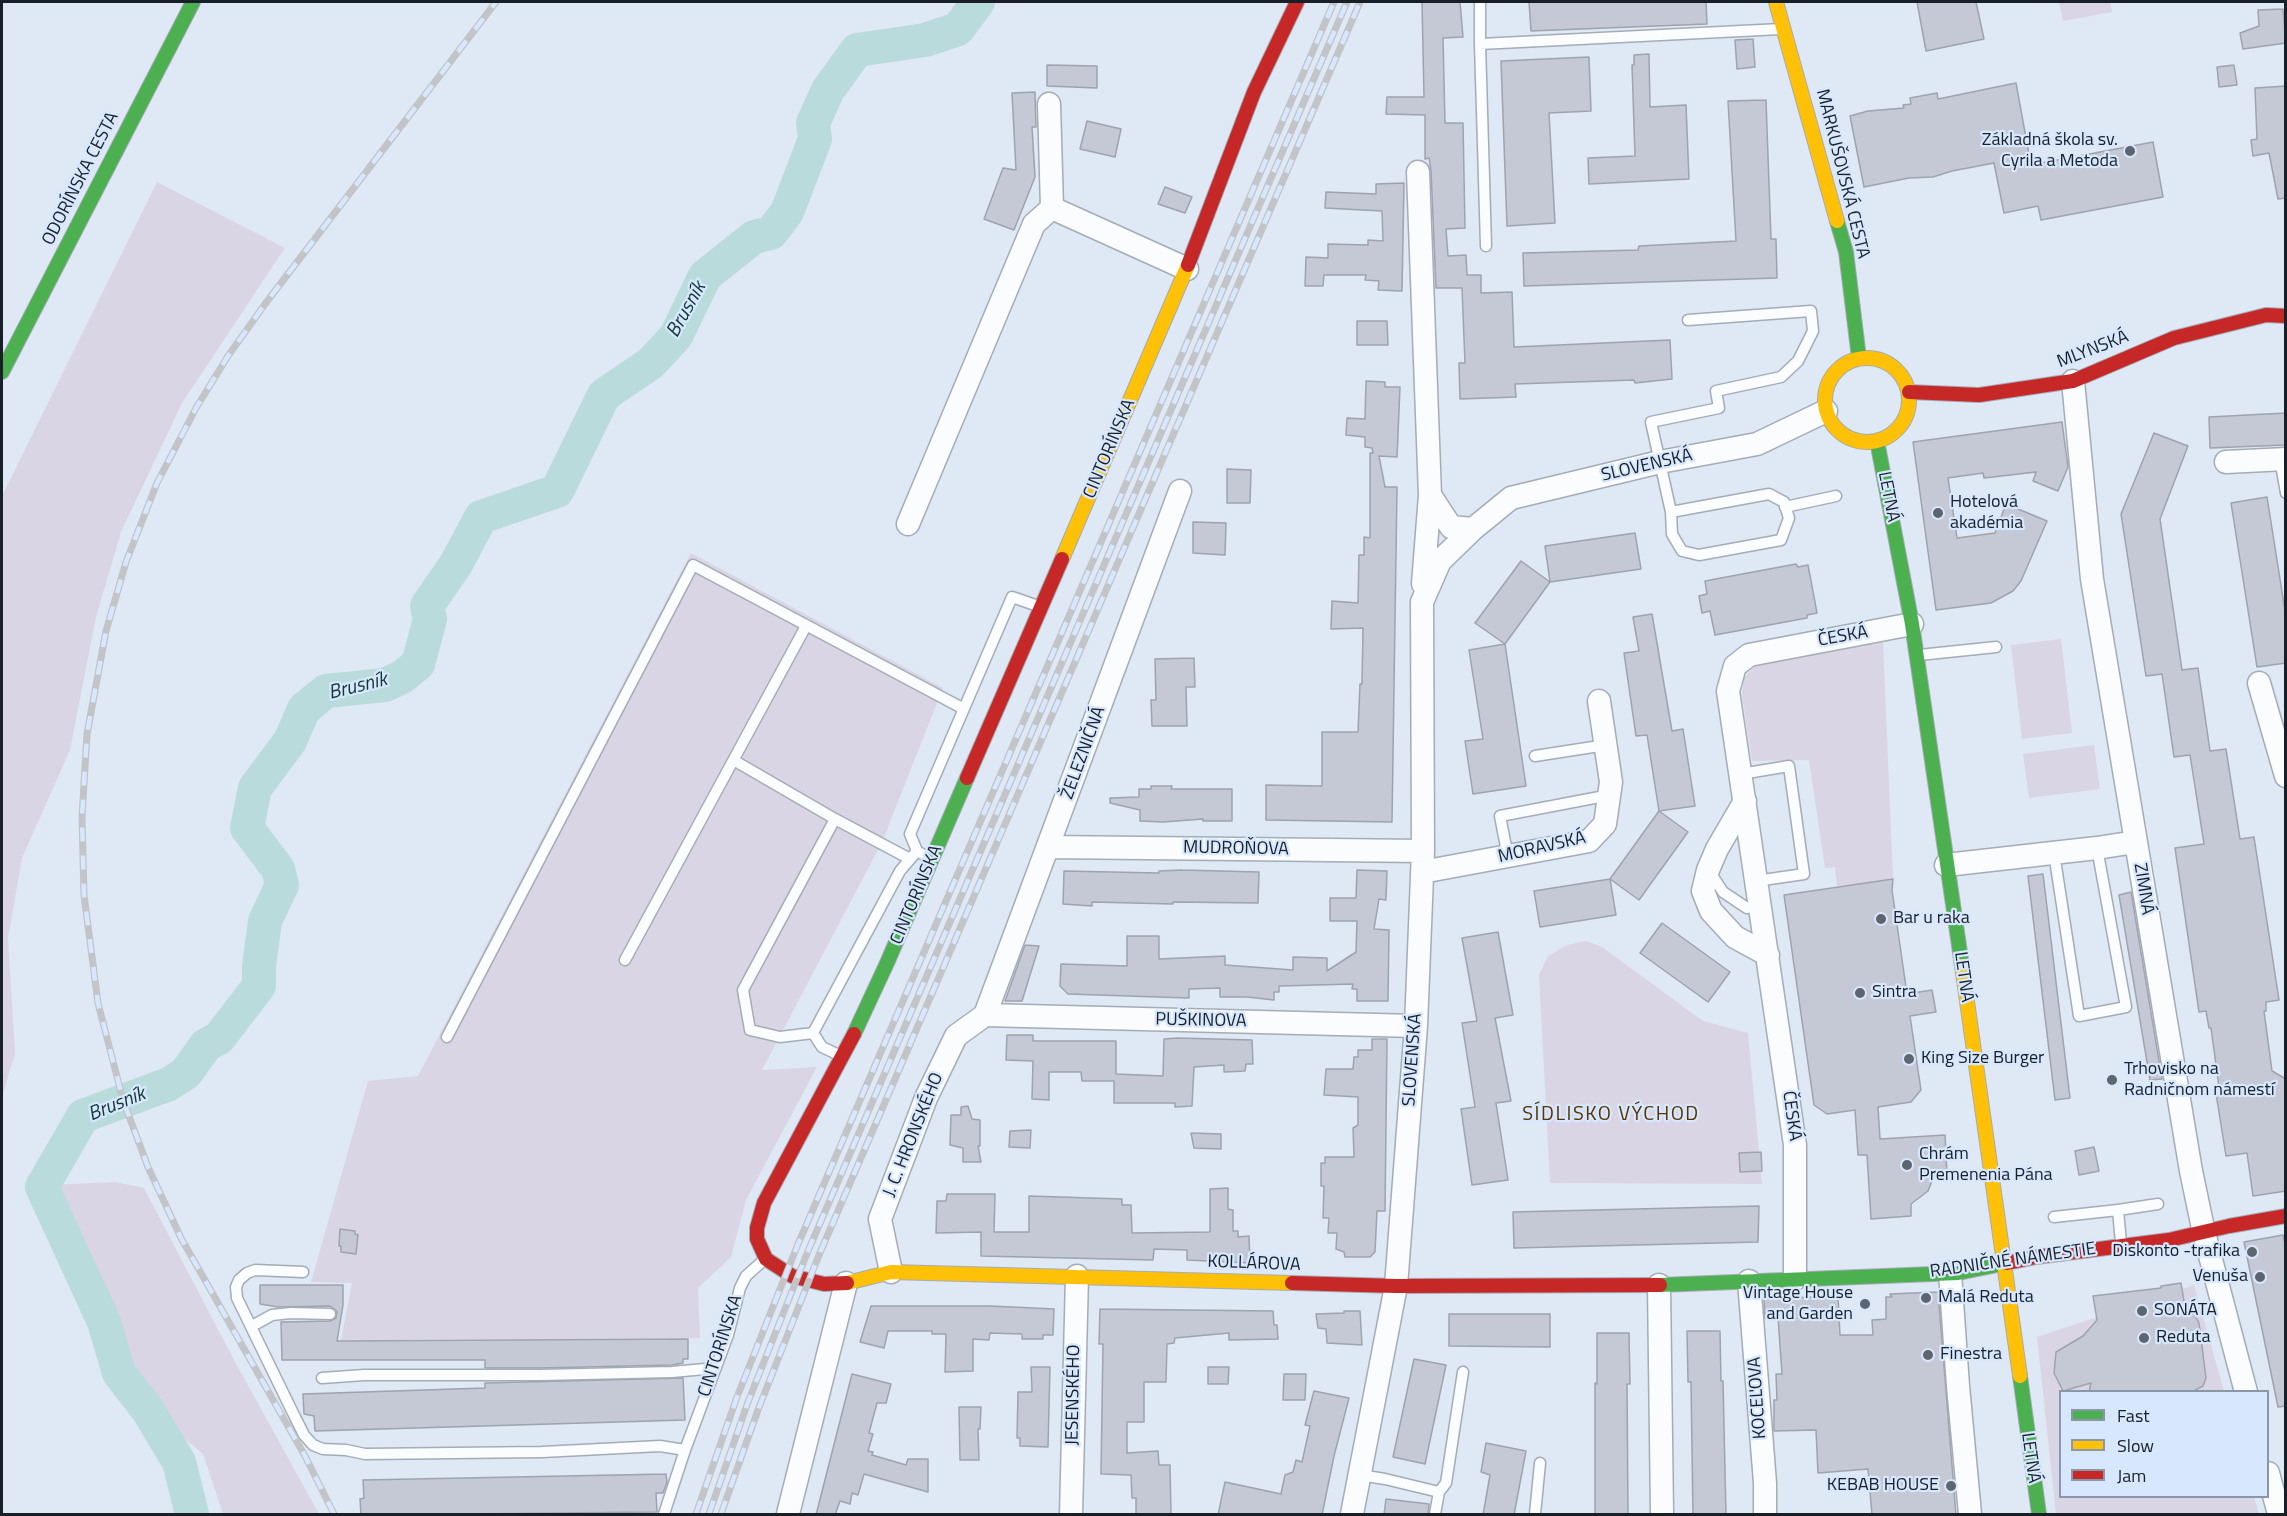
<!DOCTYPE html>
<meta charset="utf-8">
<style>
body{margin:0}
#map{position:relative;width:2287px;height:1516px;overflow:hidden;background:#dfe8f5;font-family:"Titillium Web",sans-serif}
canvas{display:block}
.frame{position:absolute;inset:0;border:3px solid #191f27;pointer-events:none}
.legend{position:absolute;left:2059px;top:1390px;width:210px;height:108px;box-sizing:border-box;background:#d6e7fe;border:2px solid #8a97a8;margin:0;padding:8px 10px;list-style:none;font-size:18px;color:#191f27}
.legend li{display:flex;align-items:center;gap:12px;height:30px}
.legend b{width:30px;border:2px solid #8a97a8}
</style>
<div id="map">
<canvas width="2287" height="1516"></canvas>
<div class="frame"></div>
<ul class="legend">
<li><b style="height:8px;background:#4caf50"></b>Fast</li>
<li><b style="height:8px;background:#ffc107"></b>Slow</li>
<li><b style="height:8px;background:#c62828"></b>Jam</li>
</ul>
</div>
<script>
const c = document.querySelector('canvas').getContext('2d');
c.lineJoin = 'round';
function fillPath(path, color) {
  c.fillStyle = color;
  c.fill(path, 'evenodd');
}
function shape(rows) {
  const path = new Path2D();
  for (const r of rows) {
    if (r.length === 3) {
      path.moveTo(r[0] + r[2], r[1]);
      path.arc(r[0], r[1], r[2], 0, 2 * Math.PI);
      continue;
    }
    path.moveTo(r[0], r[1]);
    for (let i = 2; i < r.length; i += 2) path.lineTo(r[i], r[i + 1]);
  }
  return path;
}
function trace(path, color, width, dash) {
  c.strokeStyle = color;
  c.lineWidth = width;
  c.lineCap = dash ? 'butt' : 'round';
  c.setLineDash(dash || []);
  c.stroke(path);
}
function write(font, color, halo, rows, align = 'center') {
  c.font = font + ' "Titillium Web",sans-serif';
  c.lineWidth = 4.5;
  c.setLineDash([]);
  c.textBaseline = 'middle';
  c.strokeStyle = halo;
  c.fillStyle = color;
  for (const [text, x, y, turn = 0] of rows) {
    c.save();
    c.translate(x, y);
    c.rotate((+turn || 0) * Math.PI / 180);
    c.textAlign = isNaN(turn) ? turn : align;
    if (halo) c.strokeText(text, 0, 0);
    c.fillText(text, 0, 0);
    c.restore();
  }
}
const green = shape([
 [2059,2,2110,2,2112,12,2063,21],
 [157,182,285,248,182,403,121,532,96,617,70,750,22,858,8,938,15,1054,2,1097,2,496],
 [691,553,943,688,882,842,762,1070,817,1067,746,1200,731,1257,698,1288,700,1338,341,1340,352,1283,311,1282,368,1081,418,1076],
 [2061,639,2072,733,2022,739,2011,645],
 [1883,642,1893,879,1837,887,1835,867,1825,868,1809,760,1752,761,1742,695,1744,678,1759,662],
 [2094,745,2100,789,2029,798,2023,754],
 [1586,941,1602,947,1703,1021,1748,1033,1762,1184,1550,1183,1539,975,1548,956,1567,945],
 [115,1182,144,1188,234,1360,319,1514,223,1514,203,1454,138,1400,107,1348,52,1185],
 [2194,1285,2224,1391,2060,1392,2060,1496,2254,1497,2259,1514,2056,1514,2037,1337]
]);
const river = shape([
 [192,1514,179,1462,147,1409,119,1373,104,1322,42,1187,83,1116,169,1084,186,1073,206,1045,219,1038,259,986,259,966,265,921,282,885,278,869,247,828,255,788,290,741,304,709,326,691,385,685,402,677,418,664,430,619,427,606,456,564,481,517,557,491,604,395,651,363,676,336,705,276,754,237,771,233,787,212,815,139,813,123,828,90,857,50,925,40,958,29,978,2]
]);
const building = shape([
 [1422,2,1460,2,1463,37,1443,38,1445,123,1463,123,1465,228,1446,229,1448,256,1466,255,1467,275,1481,275,1481,293,1512,292,1514,347,1670,340,1672,379,1635,383,1634,380,1515,384,1516,397,1460,399,1459,363,1465,363,1462,288,1436,288,1431,171,1429,158,1425,159,1425,115,1386,114,1387,97,1424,97,1422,2],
 [1529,2,1706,2,1707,24,1531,31,1529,2],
 [1917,2,1976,2,1984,39,1926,51,1917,2],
 [2283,9,2286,43,2243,49,2240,33,2259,26,2258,10,2283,9],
 [1753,39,1755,67,1737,69,1735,40,1753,39],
 [1649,54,1650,107,1686,105,1689,179,1589,184,1588,158,1635,156,1632,65,1634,65,1634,55,1649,54],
 [1589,57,1591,111,1549,113,1555,223,1507,226,1501,61,1589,57],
 [1047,65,1097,66,1097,88,1047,86,1047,65],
 [2234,65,2237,85,2219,87,2217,67,2234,65],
 [2016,83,2031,165,2153,142,2163,197,2041,220,2038,206,2004,213,1994,163,1952,171,1933,177,1909,178,1864,187,1850,116,1868,111,1904,108,1903,105,1911,104,1910,98,1937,93,1938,99,2016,83],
 [2286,86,2286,198,2278,199,2269,153,2253,156,2251,140,2257,139,2255,88,2286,86],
 [1035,92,1036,127,1032,127,1035,177,1014,230,984,219,1003,168,1016,170,1012,93,1035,92],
 [1766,100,1771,239,1776,239,1777,278,1524,286,1523,253,1638,250,1639,246,1736,241,1728,101,1766,100],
 [1087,121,1121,129,1115,157,1080,149,1087,121],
 [1404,183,1402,291,1378,290,1379,281,1365,280,1366,275,1324,275,1323,286,1305,286,1306,257,1328,258,1328,244,1368,245,1368,240,1383,241,1382,211,1325,208,1326,192,1376,194,1376,184,1404,183],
 [1165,187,1192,197,1185,213,1158,204,1165,187],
 [1357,321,1387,321,1388,345,1357,345,1357,321],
 [1366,381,1385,382,1385,387,1400,387,1397,457,1379,456,1385,487,1397,487,1392,822,1266,820,1266,785,1322,786,1322,732,1358,732,1360,684,1362,684,1363,628,1331,629,1332,601,1358,603,1359,555,1364,555,1364,537,1370,538,1370,453,1373,453,1372,448,1365,447,1365,437,1346,435,1347,418,1365,419,1366,381],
 [2286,413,2286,445,2210,448,2209,417,2286,413],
 [2062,422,2068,467,2058,491,2033,481,2036,472,1984,478,1983,473,1948,478,1957,538,1995,533,2006,504,2047,521,2021,581,2013,591,1991,603,1936,610,1913,442,2062,422],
 [2154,433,2188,446,2160,519,2182,670,2198,668,2210,751,2226,749,2240,839,2254,837,2279,1000,2266,1002,2266,1011,2264,1011,2272,1071,2286,1079,2286,1191,2253,1196,2247,1153,2226,1156,2215,1087,2219,1087,2211,1028,2209,1028,2206,1011,2199,1012,2175,848,2204,844,2190,755,2174,757,2162,674,2146,676,2121,514,2154,433],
 [1227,469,1251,470,1250,503,1227,503,1227,469],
 [2267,497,2286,617,2286,663,2257,667,2231,503,2267,497],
 [1193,522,1226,523,1225,555,1193,553,1193,522],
 [1635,533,1641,569,1550,582,1545,546,1635,533],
 [1521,561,1550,582,1505,644,1475,623,1521,561],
 [1796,564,1798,567,1808,565,1817,613,1807,615,1807,618,1715,635,1710,611,1702,613,1699,596,1707,594,1705,581,1796,564],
 [1652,614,1672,731,1683,729,1695,806,1659,811,1647,735,1636,736,1624,653,1639,651,1633,617,1652,614],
 [1505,644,1526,786,1473,794,1465,741,1483,739,1469,650,1505,644],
 [1194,658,1195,687,1186,687,1187,726,1152,726,1151,700,1156,700,1155,659,1194,658],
 [1151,786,1172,786,1171,789,1232,789,1232,821,1203,821,1203,819,1163,822,1140,821,1140,810,1110,803,1110,798,1139,797,1139,789,1151,789,1151,786],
 [1659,811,1688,832,1639,900,1610,879,1659,811],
 [1182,870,1259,872,1258,903,1173,902,1173,904,1092,902,1092,906,1063,904,1064,871,1159,873,1159,871,1182,870],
 [1357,870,1387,871,1386,900,1379,899,1374,929,1389,930,1388,1001,1357,1001,1357,989,1352,989,1353,984,1279,986,1279,992,1274,992,1274,1000,1247,997,1220,997,1220,988,1189,989,1189,998,1068,994,1060,986,1061,964,1127,966,1127,936,1159,936,1159,959,1225,956,1225,965,1293,970,1293,957,1327,958,1327,971,1356,952,1357,921,1330,921,1330,898,1356,898,1357,870],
 [2043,874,2070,1098,2055,1100,2028,876,2043,874],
 [1610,879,1616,915,1540,927,1534,891,1610,879],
 [1893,879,1892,890,1907,994,1932,990,1936,1012,1910,1016,1921,1090,1911,1102,1878,1107,1880,1139,1945,1135,1947,1175,1934,1176,1928,1191,1911,1204,1911,1216,1871,1219,1867,1155,1858,1155,1855,1110,1827,1114,1814,1105,1784,895,1893,879],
 [2131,892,2162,1079,2150,1080,2119,895,2131,892],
 [1662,923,1730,972,1708,1002,1640,953,1662,923],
 [1498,932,1513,1015,1495,1018,1511,1101,1496,1103,1508,1180,1472,1185,1461,1109,1475,1107,1462,1023,1477,1021,1462,938,1498,932],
 [1025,945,1039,946,1022,1001,1005,1001,1025,945],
 [1007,1035,1033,1035,1033,1041,1116,1041,1116,1074,1163,1076,1164,1039,1177,1038,1252,1040,1253,1064,1246,1064,1245,1071,1224,1072,1224,1065,1194,1067,1192,1106,1175,1107,1175,1103,1114,1103,1114,1081,1082,1081,1081,1072,1049,1072,1049,1100,1032,1099,1033,1061,1006,1060,1007,1035],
 [1372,1039,1387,1039,1385,1211,1377,1211,1375,1252,1370,1257,1345,1257,1344,1252,1336,1249,1337,1233,1328,1233,1329,1218,1323,1218,1324,1186,1321,1186,1321,1163,1325,1163,1325,1157,1354,1157,1353,1128,1358,1125,1358,1097,1324,1095,1326,1069,1353,1069,1354,1057,1358,1057,1358,1050,1372,1050,1372,1039],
 [968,1106,972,1119,980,1120,980,1146,978,1146,981,1162,963,1162,963,1148,950,1145,951,1115,961,1115,961,1107,968,1106],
 [1031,1130,1030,1148,1009,1147,1010,1131,1031,1130],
 [1191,1133,1221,1134,1221,1149,1194,1148,1191,1133],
 [2094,1147,2099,1171,2079,1175,2075,1151,2094,1147],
 [1761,1152,1762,1171,1740,1172,1739,1153,1761,1152],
 [1228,1188,1228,1209,1233,1210,1233,1231,1238,1231,1238,1237,1249,1236,1250,1263,1187,1260,1187,1250,1154,1249,1153,1260,981,1256,981,1232,936,1233,937,1201,946,1201,947,1194,995,1194,994,1232,1029,1232,1029,1196,1122,1199,1122,1205,1131,1205,1132,1233,1210,1232,1210,1189,1228,1188],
 [1759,1206,1758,1242,1514,1248,1513,1212,1759,1206],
 [340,1229,355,1231,355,1234,358,1235,356,1254,341,1252,341,1246,339,1246,340,1229],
 [2283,1235,2286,1248,2286,1406,2278,1407,2244,1242,2283,1235],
 [2181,1283,2186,1313,2194,1314,2199,1323,2206,1378,2203,1386,2192,1392,2089,1392,2091,1383,2063,1391,2054,1373,2056,1352,2083,1336,2097,1320,2093,1296,2161,1288,2161,1286,2181,1283],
 [260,1285,343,1285,343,1305,337,1341,688,1339,688,1359,683,1359,683,1363,672,1365,541,1368,485,1368,485,1360,282,1360,281,1322,330,1321,336,1318,337,1311,330,1306,278,1307,260,1304,260,1285],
 [1938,1292,1956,1515,1872,1515,1868,1469,1818,1473,1816,1430,1774,1431,1774,1400,1777,1400,1776,1374,1782,1374,1778,1317,1765,1318,1764,1299,1838,1296,1840,1335,1873,1335,1872,1320,1886,1319,1886,1297,1892,1297,1890,1294,1938,1292],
 [871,1306,990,1306,1054,1309,1053,1335,1043,1335,1043,1339,1022,1339,1022,1334,990,1333,989,1340,973,1339,973,1371,945,1372,946,1334,932,1334,932,1331,888,1331,884,1348,860,1342,871,1306],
 [1100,1309,1273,1311,1274,1325,1277,1325,1278,1339,1229,1340,1229,1333,1175,1338,1174,1343,1167,1344,1166,1382,1144,1382,1144,1422,1127,1422,1127,1453,1158,1451,1159,1465,1170,1465,1171,1515,1136,1515,1136,1498,1132,1498,1131,1475,1101,1474,1103,1344,1099,1344,1100,1309],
 [1344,1311,1360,1311,1362,1345,1327,1343,1326,1329,1318,1328,1316,1314,1344,1313,1344,1311],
 [1449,1314,1550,1314,1550,1347,1449,1346,1449,1314],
 [1687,1331,1720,1331,1721,1381,1723,1381,1726,1515,1693,1515,1691,1382,1688,1382,1687,1331],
 [1597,1333,1629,1333,1630,1384,1627,1384,1628,1515,1595,1515,1595,1383,1597,1384,1597,1333],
 [1414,1359,1446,1365,1425,1464,1393,1457,1414,1359],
 [1031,1367,1050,1367,1048,1447,1020,1446,1020,1438,1017,1438,1018,1392,1032,1392,1031,1367],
 [1208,1367,1229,1367,1228,1384,1208,1384,1208,1367],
 [852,1374,891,1384,886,1403,877,1403,869,1433,873,1434,868,1451,873,1452,872,1455,906,1465,908,1459,928,1459,928,1492,864,1474,858,1495,852,1493,850,1504,840,1501,835,1515,816,1515,852,1374],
 [1284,1374,1306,1374,1305,1400,1283,1400,1284,1374],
 [683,1378,685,1420,315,1431,314,1416,304,1414,303,1394,485,1388,485,1383,683,1378],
 [1314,1391,1349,1398,1334,1456,1322,1515,1218,1515,1225,1482,1281,1494,1285,1475,1293,1472,1296,1460,1302,1462,1310,1426,1305,1425,1314,1391],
 [959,1407,981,1407,980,1429,978,1429,979,1460,960,1460,959,1407],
 [1486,1443,1526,1451,1514,1515,1483,1515,1490,1475,1481,1472,1486,1443],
 [666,1474,667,1482,663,1493,656,1493,657,1512,361,1515,360,1499,364,1498,363,1480,666,1474],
 [1386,1499,1429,1504,1428,1515,1384,1515,1386,1499]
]);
const lane = shape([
 [1480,44,1480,2],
 [1486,246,1480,44,1781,29],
 [2280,459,2286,493],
 [1785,507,1836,496],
 [1671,512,1769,494,1784,502,1789,518,1781,540,1699,555,1682,551,1672,534,1671,512,1651,422,1719,408,1716,391,1781,377,1798,361,1813,331,1811,311,1688,320],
 [1919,655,1996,647],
 [1535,756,1606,745],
 [735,761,835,819,743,990,750,1030,780,1037,813,1033],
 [1741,774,1789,766,1804,874,1756,881],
 [835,819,910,859],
 [2054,853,2079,1016,2126,1007,2097,848],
 [1508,857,1500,816,1610,795],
 [929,858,917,851,910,834,1012,597,1038,606],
 [1710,872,1723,892,1747,908],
 [625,960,806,626],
 [447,1037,693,565,964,709],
 [841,1056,822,1047,813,1033,900,871,917,851],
 [2118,1210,2158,1204],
 [2054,1217,2118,1210,2121,1243],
 [303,1272,255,1270,247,1273,239,1280,236,1287,237,1298,291,1409,304,1435,313,1445,323,1449,346,1450,365,1454,542,1452,660,1446,685,1450],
 [252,1326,272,1315,291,1313,330,1314],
 [322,1378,364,1375,541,1375,672,1372,716,1368],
 [1360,1475,1385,1479,1439,1492,1435,1514],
 [1439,1492,1446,1483,1463,1372],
 [664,1514,685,1450,728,1335,740,1288,746,1276,765,1259],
 [1535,1514,1540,1463]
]);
const street = shape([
 [1049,104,1052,208],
 [1418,172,1430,495,1423,584],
 [2073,381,2092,579,2191,1171,2204,1233,2246,1392],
 [2226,462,2286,459],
 [1430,495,1451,527,1473,529],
 [908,524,1034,224,1052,208,1187,269],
 [2259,683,2286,776],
 [1745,801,1717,849,1708,870,1703,891,1711,911,1735,937,1768,955],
 [1049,847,1423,851],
 [1946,865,2097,848,2135,842],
 [1422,872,1589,841,1605,824,1611,782,1599,701],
 [985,1015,1180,491],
 [985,1015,1416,1026],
 [891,1272,880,1219,926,1098,956,1036,985,1015],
 [1950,1273,1958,1386,1970,1514],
 [1795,1279,1795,1145,1728,691,1735,666,1749,655,1912,624],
 [1749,1281,1765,1483,1765,1514],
 [1659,1285,1662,1514],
 [2268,1473,2279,1514],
 [788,1514,846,1283],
 [1071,1514,1077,1276],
 [1352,1514,1396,1286,1416,1026,1423,851,1422,602,1440,561,1473,529,1511,498,1660,462,1757,444,1826,411]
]);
const fast = shape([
 [1837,221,1846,252,1859,358],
 [2,372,193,2],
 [1877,441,1912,624,1962,966],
 [854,1034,887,963,967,778],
 [1660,1285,1958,1273,2007,1263],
 [2020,1376,2039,1514]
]);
const slow = shape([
 [1776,2,1837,221],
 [1867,400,42],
 [1062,559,1188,265],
 [1962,966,2020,1376],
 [847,1283,891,1272,1292,1283]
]);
const jam = shape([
 [1188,265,1254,92,1297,2],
 [1909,392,1979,395,2073,381,2174,338,2266,315,2286,316],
 [967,778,1062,559],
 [2007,1263,2036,1257,2169,1240,2229,1226,2286,1216],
 [847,1283,824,1284,792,1276,766,1259,757,1239,757,1228,764,1203,854,1034],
 [1292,1283,1396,1286,1660,1285]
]);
const rail = shape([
 [334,1514,305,1456,181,1238,148,1167,123,1100,98,1003,84,895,82,817,87,734,106,631,126,562,157,483,196,408,228,356,265,304,496,2],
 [696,1514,737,1397,798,1244,1334,2],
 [709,1514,748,1402,808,1251,1347,2],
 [721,1514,758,1410,819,1255,1360,2]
]);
const markers = [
 [2130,151,6,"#5e656f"],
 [1938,513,6,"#5e656f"],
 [1881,919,6,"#5e656f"],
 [1860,993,6,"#5e656f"],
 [1909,1059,6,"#5e656f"],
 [2112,1080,6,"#5e656f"],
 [1907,1165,6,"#5e656f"],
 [2252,1252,6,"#5e656f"],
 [2260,1277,6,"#5e656f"],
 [1926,1298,6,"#5e656f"],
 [1865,1304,6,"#5e656f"],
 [2142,1311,6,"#5e656f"],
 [2144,1338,6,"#5e656f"],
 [1928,1355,6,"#5e656f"],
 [1951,1486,6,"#5e656f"]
];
const poiNames = [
 ["Základná škola sv.",2118,141,"right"],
 ["Cyrila a Metoda",2118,162,"right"],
 ["Hotelová",1950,503],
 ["akadémia",1950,524],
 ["Bar u raka",1893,919],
 ["Sintra",1872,993],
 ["King Size Burger",1921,1059],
 ["Trhovisko na",2124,1070],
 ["Radničnom námestí",2124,1091],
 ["Chrám",1919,1155],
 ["Premenenia Pána",1919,1176],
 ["Diskonto -trafika",2240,1252,"right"],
 ["Venuša",2248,1277,"right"],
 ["Vintage House",1853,1294,"right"],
 ["and Garden",1853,1315,"right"],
 ["Malá Reduta",1938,1298],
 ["SONÁTA",2154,1311],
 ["Reduta",2156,1338],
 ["Finestra",1940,1355],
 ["KEBAB HOUSE",1939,1486,"right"]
];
const streetNames = [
 ["MARKUŠOVSKÁ CESTA",1842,174,76],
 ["ODORÍNSKA CESTA",81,179,-63],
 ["MLYNSKÁ",2093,350,-21],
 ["CINTORÍNSKA",1110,449,-67],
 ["SLOVENSKÁ",1647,466,-13],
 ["LETNÁ",1888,497,79],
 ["ČESKÁ",1843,637,-10],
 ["ŽELEZNIČNÁ",1084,753,-70],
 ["MORAVSKÁ",1542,848,-13],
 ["MUDROŇOVA",1236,849,1],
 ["ZIMNÁ",2143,889,81],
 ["CINTORÍNSKA",917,895,-67],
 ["LETNÁ",1963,977,82],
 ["PUŠKINOVA",1201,1021,1],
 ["SLOVENSKÁ",1413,1060,-86],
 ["ČESKÁ",1791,1116,82],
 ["J. C. HRONSKÉHO",914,1135,-68],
 ["RADNIČNÉ NÁMESTIE",2013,1261,-8],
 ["KOLLÁROVA",1254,1264,2],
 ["CINTORÍNSKA",721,1346,-72],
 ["JESENSKÉHO",1074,1395,-89],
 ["KOCEĽOVA",1758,1398,-94],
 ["LETNÁ",2030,1458,82]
];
const waterNames = [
 ["Brusník",687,310,-61],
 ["Brusník",358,687,-14],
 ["Brusník",117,1105,-22]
];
const neighbourhoodNames = [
 ["SÍDLISKO VÝCHOD",1611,1115]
];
fillPath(green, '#dad5e4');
trace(river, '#badbdb', 34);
fillPath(building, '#c5c8d5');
trace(building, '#9fa3ae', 1.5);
trace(lane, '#a4acb5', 13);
trace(street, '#a4acb5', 25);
trace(fast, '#a4acb5', 16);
trace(slow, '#a4acb5', 16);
trace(jam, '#a4acb5', 16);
trace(lane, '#fafcfe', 10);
trace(street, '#fafcfe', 22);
trace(fast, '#4caf50', 14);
trace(slow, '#ffc107', 14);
trace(jam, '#c62828', 14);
trace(rail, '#c2c4c8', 7);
trace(rail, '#d6e7fe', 4.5, [14]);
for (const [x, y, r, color] of markers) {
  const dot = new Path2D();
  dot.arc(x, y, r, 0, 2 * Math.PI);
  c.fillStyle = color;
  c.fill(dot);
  trace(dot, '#d6e7fe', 2);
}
write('18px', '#191f27', '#d6e7fe', poiNames, 'left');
write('18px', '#191f27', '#d6e7fe', streetNames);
write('italic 20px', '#0f3835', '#d6e7fe', waterNames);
c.letterSpacing = '1.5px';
write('20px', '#583300', '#d6e7fe', neighbourhoodNames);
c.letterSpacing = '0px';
</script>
